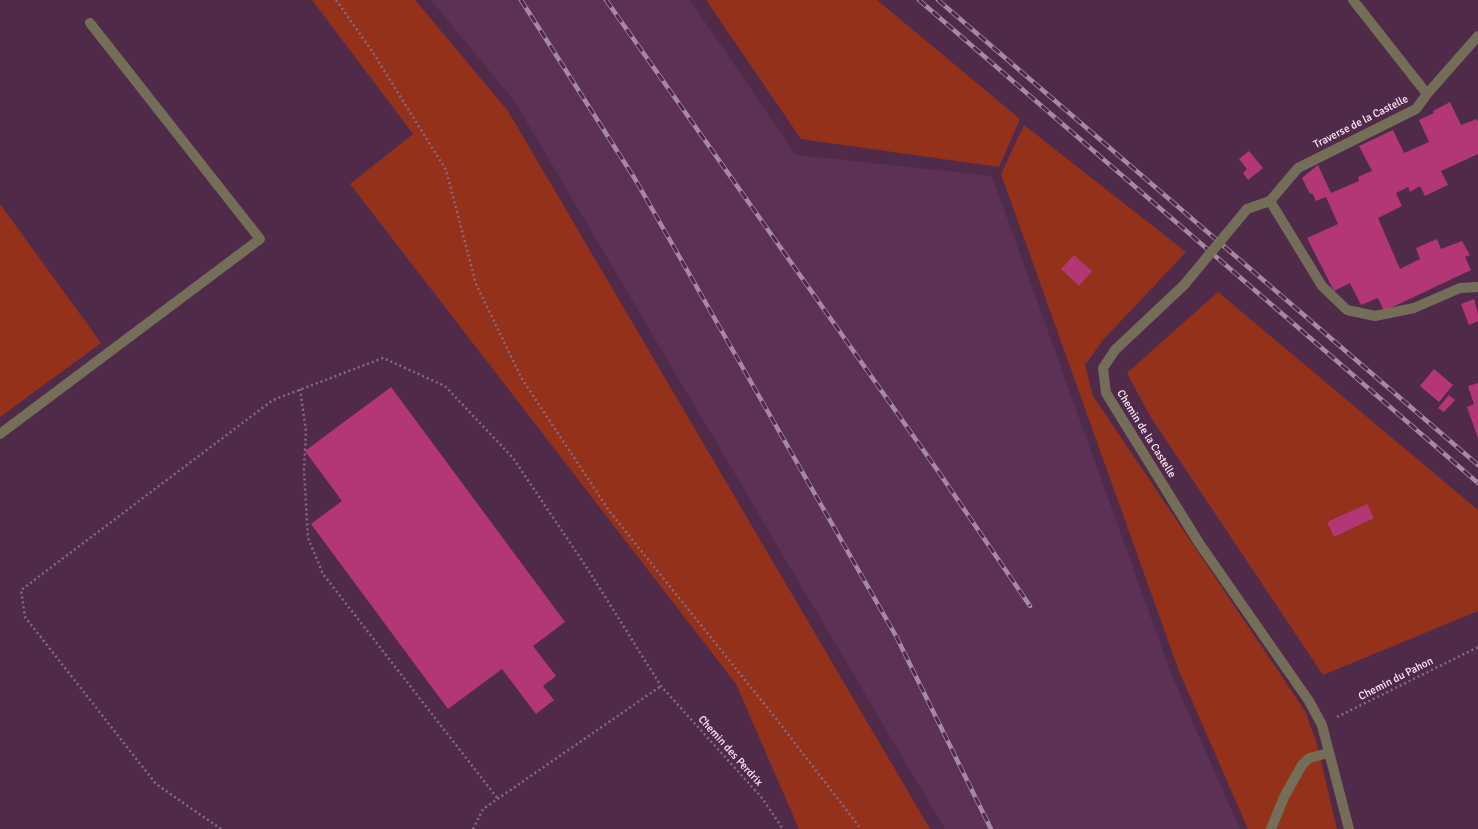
<!DOCTYPE html>
<style>
body{margin:0}
canvas{display:block;background:#502a49}
</style>
<canvas width="1478" height="829"></canvas>
<script>
const c = document.querySelector('canvas').getContext('2d');
c.lineJoin = 'round';
function fillPath(path, color) {
  c.fillStyle = color;
  c.fill(path, 'evenodd');
}
function shape(rows) {
  const path = new Path2D();
  for (const r of rows) {
    path.moveTo(r[0], r[1]);
    for (let i = 2; i < r.length; i += 2) path.lineTo(r[i], r[i + 1]);
  }
  return path;
}
function trace(path, color, width, dash) {
  c.strokeStyle = color;
  c.lineWidth = width;
  c.lineCap = dash ? 'butt' : 'round';
  c.setLineDash(dash || []);
  c.stroke(path);
}
function write(font, color, halo, rows, align = 'center') {
  c.font = font + ' Signika,sans-serif';
  c.lineWidth = 4;
  c.setLineDash([]);
  c.textBaseline = 'middle';
  c.strokeStyle = halo;
  c.fillStyle = color;
  for (const [text, x, y, turn = 0] of rows) {
    c.save();
    c.translate(x, y);
    c.rotate((+turn || 0) * Math.PI / 180);
    c.textAlign = isNaN(turn) ? turn : align;
    if (halo) c.strokeText(text, 0, 0);
    c.fillText(text, 0, 0);
    c.restore();
  }
}
const built = shape([
 [431,0,690,0,796,155,992,176,1172,676,1240,829,945,829,515,102]
]);
const green = shape([
 [312,0,415,0,508,111,930,829,799,829,736,684,350,184,413,134],
 [706,0,877,0,1020,119,999,167,801,139],
 [1024,125,1186,252,1103,340,1085,365,1093,396,1305,711,1316,741,1337,829,1248,829,1179,671,1001,174],
 [0,204,101,343,0,417],
 [1218,292,1478,510,1478,611,1323,675,1150,416,1127,373]
]);
const building = shape([
 [1450,102,1461,125,1477,119,1478,122,1478,154,1441,171,1448,185,1425,196,1420,186,1410,192,1408,187,1396,193,1402,206,1378,218,1400,269,1420,259,1416,248,1437,239,1441,249,1462,241,1470,255,1465,257,1471,270,1384,311,1378,298,1361,305,1350,283,1334,291,1307,238,1338,224,1326,197,1316,201,1312,193,1310,194,1302,178,1318,165,1331,193,1359,181,1358,177,1372,171,1359,146,1393,130,1404,153,1429,142,1419,120,1434,113,1433,111],
 [1249,151,1263,168,1248,180,1243,173,1247,169,1239,159],
 [1074,255,1092,271,1079,286,1061,269],
 [1474,299,1478,314,1478,321,1469,325,1461,304],
 [1434,369,1453,385,1439,402,1420,386],
 [1478,383,1478,438,1467,407,1474,404,1468,386],
 [391,387,565,622,533,646,556,676,543,686,554,700,536,714,502,669,448,709,311,524,342,501,305,451],
 [1449,395,1455,400,1444,412,1438,408],
 [1367,504,1374,518,1334,537,1327,522]
]);
const path = shape([
 [336,0,372,51,446,170,476,284,522,379,610,512,774,716,861,829],
 [300,389,306,431,304,469,308,538,323,574,498,799],
 [1337,717,1478,647],
 [221,829,156,784,25,617,21,590,273,400,383,358,445,386,513,458,587,568,661,686,762,798,783,829],
 [473,829,483,809,661,686]
]);
const minor = shape([
 [1427,94,1478,36],
 [1270,201,1298,168,1416,109,1427,94,1353,0],
 [1247,209,1270,201,1322,286,1347,310,1375,316,1414,308,1460,288,1478,287],
 [1184,285,1115,350,1103,368,1106,393,1199,543,1309,701,1322,725,1349,829],
 [0,434,260,239,90,23],
 [1271,829,1284,797,1302,765,1309,758,1329,753]
]);
const rail = shape([
 [521,0,635,179,896,636,991,829],
 [606,0,938,471,1030,606],
 [919,0,1478,483],
 [938,0,1478,465]
]);
const minorBridge = shape([
 [1184,285,1247,209]
]);
const streetNames = [
 ["Traverse de la Castelle",1361,122,-27],
 ["Chemin de la Castelle",1146,434,58],
 ["Chemin du Pahon",1396,679,-27],
 ["Chemin des Perdrix",730,751,48]
];
fillPath(built, '#5d3155');
fillPath(green, '#93311b');
fillPath(building, '#b33774');
trace(path, '#886882', 2.5, [2, 3]);
trace(minor, '#746e59', 10);
trace(rail, '#a78aa1', 4.5);
trace(rail, '#502a49', 3, [9]);
trace(minorBridge, '#746e59', 10);
write('11px', '#feeaf9', '#502a49', streetNames);
</script>
